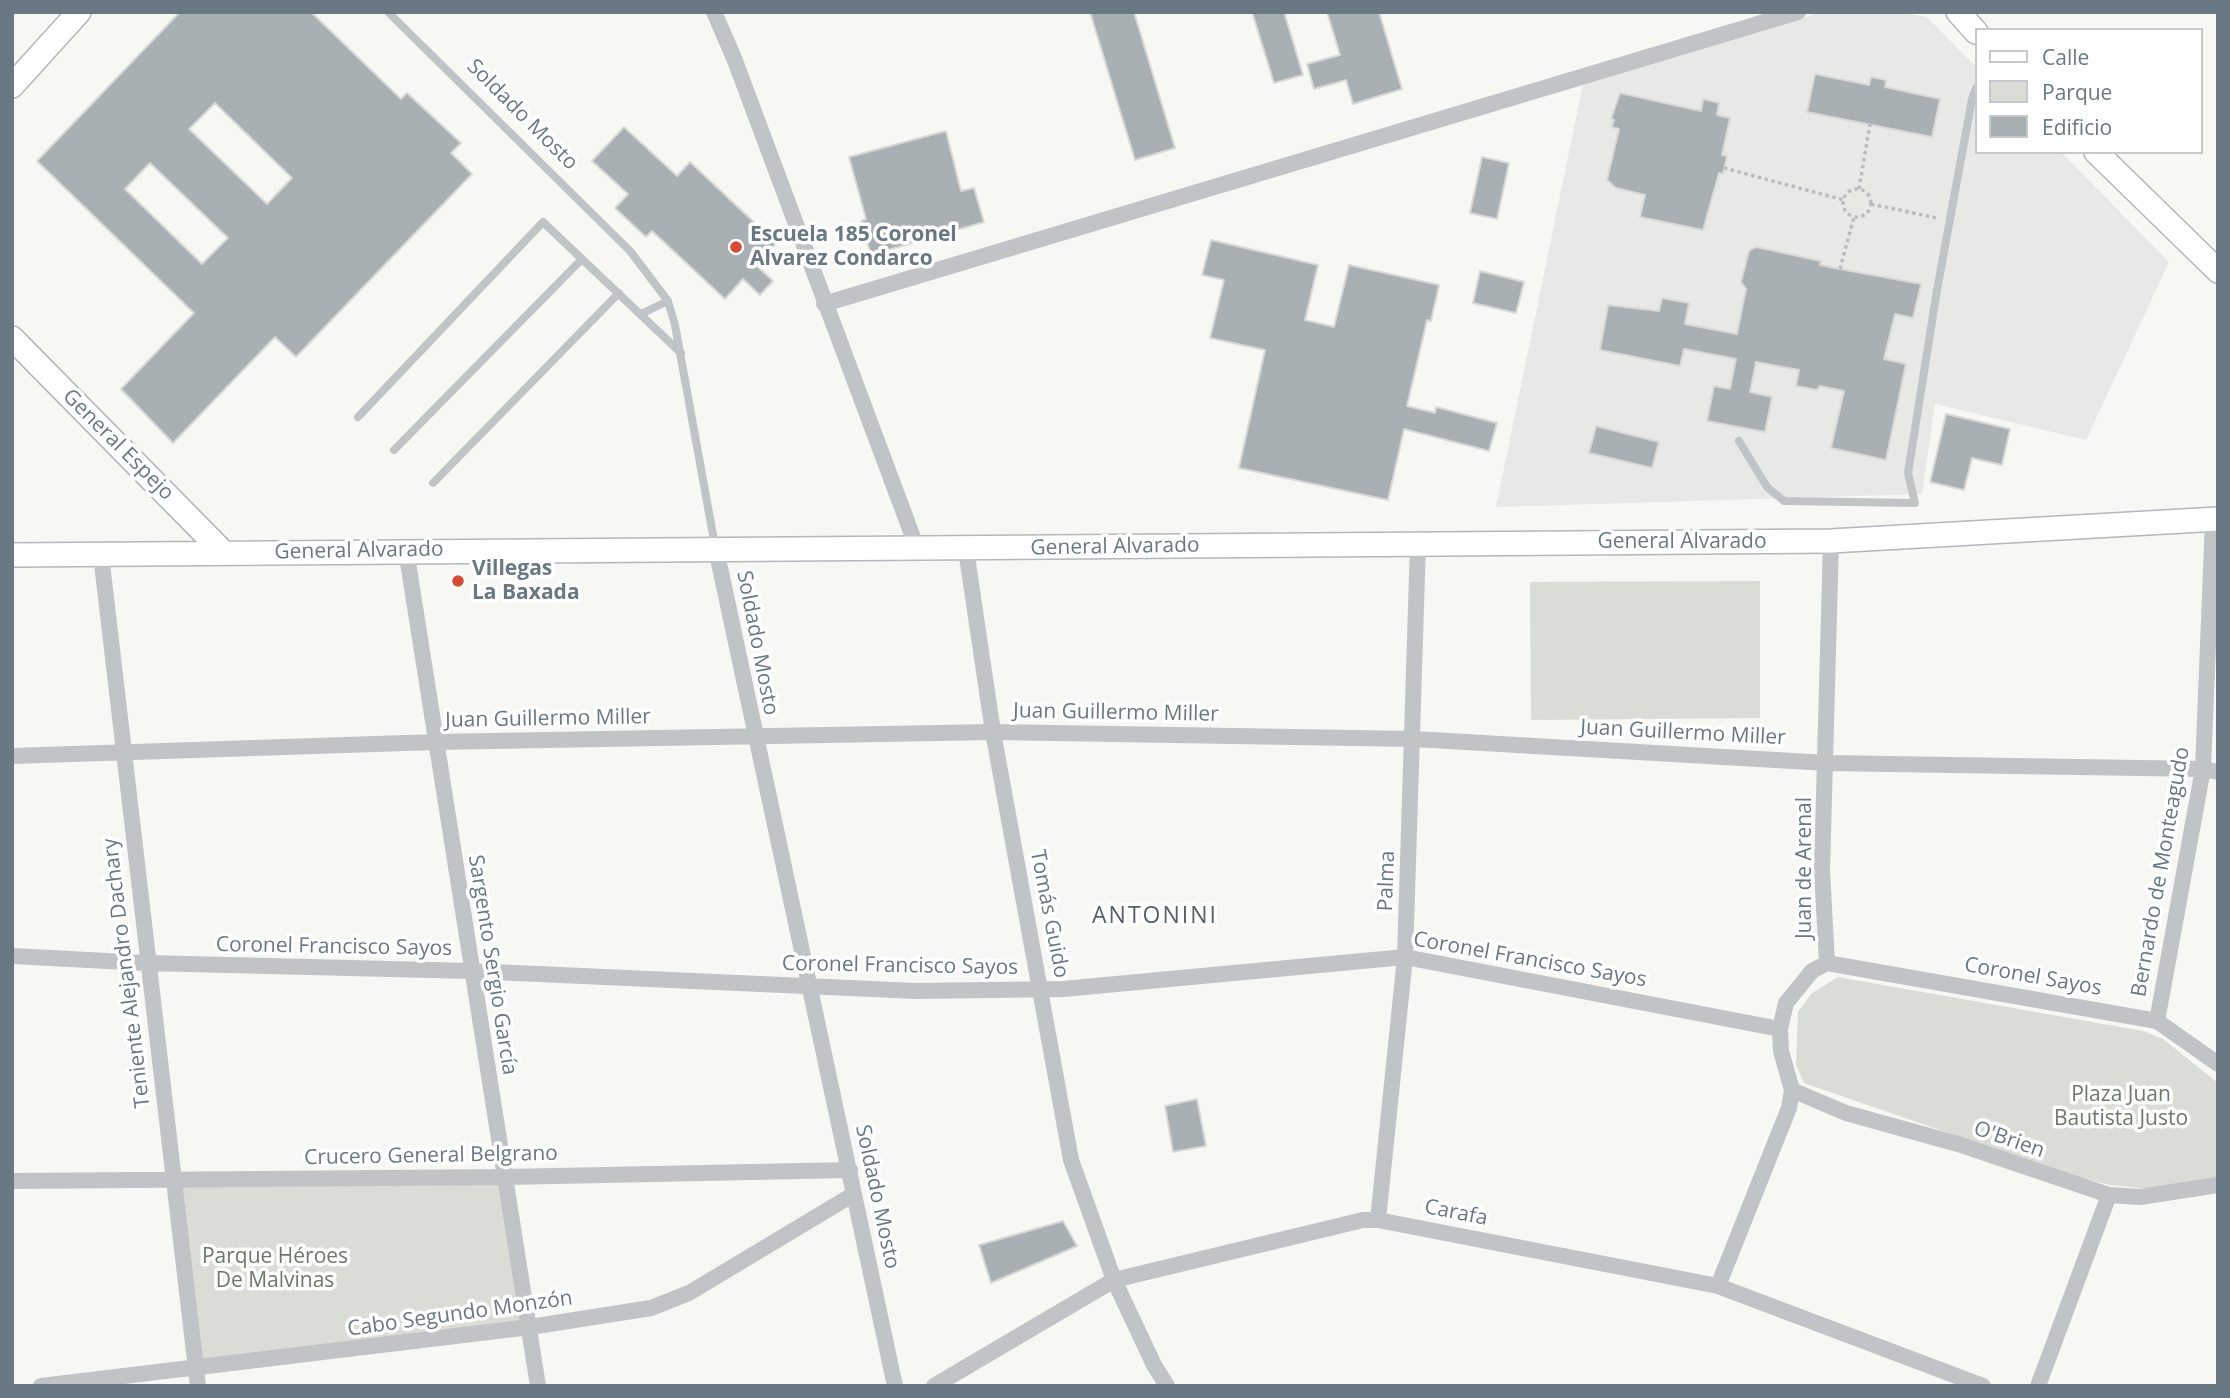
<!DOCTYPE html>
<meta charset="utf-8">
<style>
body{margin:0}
#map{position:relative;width:2230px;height:1398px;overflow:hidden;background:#f7f7f4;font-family:"Open Sans",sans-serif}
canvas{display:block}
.frame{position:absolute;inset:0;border:14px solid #687983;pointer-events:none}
.legend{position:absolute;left:1975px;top:28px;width:228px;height:126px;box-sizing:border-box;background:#fff;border:2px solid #c3c9cd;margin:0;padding:9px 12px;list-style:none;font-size:21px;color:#687983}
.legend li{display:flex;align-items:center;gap:14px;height:35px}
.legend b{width:35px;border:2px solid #c3c9cd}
</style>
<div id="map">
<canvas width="2230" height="1398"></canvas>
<div class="frame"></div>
<ul class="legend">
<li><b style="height:9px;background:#fff"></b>Calle</li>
<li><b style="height:19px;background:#d9ddd5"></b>Parque</li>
<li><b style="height:19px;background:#a8b0b4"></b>Edificio</li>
</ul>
</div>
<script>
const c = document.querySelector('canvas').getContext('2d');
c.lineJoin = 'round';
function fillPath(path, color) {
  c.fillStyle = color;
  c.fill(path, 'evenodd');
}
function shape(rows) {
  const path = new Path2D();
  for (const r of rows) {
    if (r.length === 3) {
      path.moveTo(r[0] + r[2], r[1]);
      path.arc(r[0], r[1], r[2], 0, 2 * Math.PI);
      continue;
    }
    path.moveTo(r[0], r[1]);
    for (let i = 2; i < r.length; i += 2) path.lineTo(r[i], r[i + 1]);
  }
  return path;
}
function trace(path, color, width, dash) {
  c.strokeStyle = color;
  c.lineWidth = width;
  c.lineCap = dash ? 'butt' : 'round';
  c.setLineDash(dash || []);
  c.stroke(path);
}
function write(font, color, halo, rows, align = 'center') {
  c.font = font + ' "Open Sans",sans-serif';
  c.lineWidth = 7;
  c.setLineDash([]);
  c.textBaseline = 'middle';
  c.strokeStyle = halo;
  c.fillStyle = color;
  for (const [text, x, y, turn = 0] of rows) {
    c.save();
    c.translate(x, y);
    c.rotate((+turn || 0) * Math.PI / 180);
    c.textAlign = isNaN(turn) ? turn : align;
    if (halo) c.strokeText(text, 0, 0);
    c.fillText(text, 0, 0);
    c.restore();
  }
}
const built = shape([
 [1822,12,1893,12,1927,17,1976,67,1976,152,2061,152,2169,262,2086,440,1935,404,1922,494,1496,507,1583,84]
]);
const green = shape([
 [1760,581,1760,718,1531,720,1530,582],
 [1838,977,2143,1031,2163,1039,2218,1083,2218,1180,2150,1189,2110,1185,2070,1175,1804,1083,1796,1065,1798,1012,1811,994],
 [505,1177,530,1327,196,1369,174,1180]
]);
const building = shape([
 [180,12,311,12,401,99,407,93,461,143,451,153,472,174,296,357,275,337,173,443,121,389,194,313,37,161,180,12],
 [215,103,292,178,267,204,189,129,215,103],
 [150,163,228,238,202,264,125,189,150,163],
 [1090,12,1134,12,1175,148,1135,160,1090,12],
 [1252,12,1284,12,1303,75,1274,83,1252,12],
 [1327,12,1379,12,1402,89,1353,104,1346,80,1314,89,1307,64,1340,55,1327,12],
 [1815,74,1869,85,1871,77,1886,80,1885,87,1940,99,1932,137,1807,112,1815,74],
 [1620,93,1701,111,1703,99,1719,103,1717,115,1730,118,1722,155,1727,156,1723,174,1719,173,1703,230,1640,217,1645,195,1616,188,1607,180,1619,129,1612,127,1614,120,1611,119,1620,93],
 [624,127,677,176,690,162,776,243,756,265,773,281,760,295,743,279,725,299,652,231,646,237,615,208,628,194,592,161,624,127],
 [946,131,961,191,974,188,984,222,871,255,861,221,866,219,849,157,946,131],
 [1482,157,1509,163,1497,219,1470,213,1482,157],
 [1211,240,1318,265,1305,320,1334,327,1349,265,1439,285,1431,321,1427,320,1407,406,1435,413,1436,407,1497,423,1489,451,1404,429,1388,500,1239,468,1265,350,1210,338,1224,280,1202,275,1211,240],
 [1756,247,1821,261,1820,265,1840,269,1921,284,1913,318,1895,314,1884,359,1906,364,1886,460,1831,448,1844,391,1820,386,1817,390,1796,386,1799,370,1756,362,1750,392,1772,397,1765,432,1707,421,1714,386,1730,389,1736,359,1684,349,1680,366,1600,350,1608,305,1659,311,1662,298,1689,303,1685,324,1737,334,1746,289,1741,282,1749,251,1756,247],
 [1480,271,1524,282,1516,313,1473,303,1480,271],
 [1946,414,2010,429,2002,465,1972,458,1964,490,1930,482,1946,414],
 [1596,426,1659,442,1652,468,1589,453,1596,426],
 [1197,1099,1206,1146,1173,1152,1165,1106,1197,1099],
 [1063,1221,1077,1246,991,1283,979,1245,1063,1221]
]);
const path = shape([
 [1724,168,1844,200],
 [1859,189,1870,124],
 [1857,203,14],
 [1871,204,1937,218],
 [1840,269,1854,217]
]);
const lane = shape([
 [388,12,630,251,668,301,675,325,715,546],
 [641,314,668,301],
 [358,417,543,222,681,353],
 [1739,441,1767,487,1784,501,1915,503,1908,473,1937,290,1972,99,1976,88],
 [394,450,582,259],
 [433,483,619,293]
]);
const street = shape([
 [714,12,734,58,917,548],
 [824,304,1798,12],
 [716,549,895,1386],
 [406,550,538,1386],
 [966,550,993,732,1071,1160,1114,1280,1154,1365,1167,1386],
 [101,555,198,1386],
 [12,756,436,742,993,732,1414,739,1827,763,2203,769,2218,772],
 [12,956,146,963,471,971,916,991,1063,989,1405,957,1780,1029],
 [1827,963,2157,1021,2218,1064],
 [2157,1021,2203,769,2213,520],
 [1792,1090,1846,1113,1958,1144,2109,1195,2140,1197,2218,1185],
 [12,1181,505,1177,850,1170],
 [1378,1220,1405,957,1418,543],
 [1718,1286,1789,1108,1792,1090,1781,1051,1780,1029,1786,1003,1812,971,1827,963,1822,870,1831,541],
 [41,1386,530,1327,651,1308,689,1293,854,1194],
 [934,1386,1114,1280,1363,1220,1378,1220,1718,1286,1983,1386],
 [2038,1386,2109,1195]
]);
const secondary = shape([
 [1958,12,1976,32],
 [12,86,79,12],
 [2096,152,2218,271],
 [12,338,224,553],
 [12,555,1831,541,2218,519]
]);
const markers = [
 [736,247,7,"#d74a33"],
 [458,581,7,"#d74a33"]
];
const streetNames = [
 ["Soldado Mosto",522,115,45],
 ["General Espejo",118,445,45],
 ["General Alvarado",1682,542],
 ["General Alvarado",1115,547,-1],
 ["General Alvarado",359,551,-1],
 ["Soldado Mosto",757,643,79],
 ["Juan Guillermo Miller",1116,713,1],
 ["Juan Guillermo Miller",548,719,-1],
 ["Juan Guillermo Miller",1683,733,3],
 ["Juan de Arenal",1805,868,-90],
 ["Bernardo de Monteagudo",2161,872,-80],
 ["Palma",1387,881,-88],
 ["Tomás Guido",1049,914,79],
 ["Coronel Francisco Sayos",334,947,1],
 ["Coronel Francisco Sayos",1530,960,10],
 ["Sargento Sergio García",492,965,81],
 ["Coronel Francisco Sayos",900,966,1],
 ["Teniente Alejandro Dachary",127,973,-97],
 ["Coronel Sayos",2033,977,10],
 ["O'Brien",2009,1140,19],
 ["Crucero General Belgrano",431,1156,-1],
 ["Soldado Mosto",877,1197,78],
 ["Carafa",1456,1213,11],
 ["Cabo Segundo Monzón",460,1314,-8]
];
const poiNames = [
 ["Escuela 185 Coronel",750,235],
 ["Alvarez Condarco",750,259],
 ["Villegas",472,569],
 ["La Baxada",472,593]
];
const parkNames = [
 ["Plaza Juan",2121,1095],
 ["Bautista Justo",2121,1119],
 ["Parque Héroes",275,1257],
 ["De Malvinas",275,1281]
];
const neighbourhoodNames = [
 ["ANTONINI",1155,916]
];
fillPath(built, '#e8e8e7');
fillPath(green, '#d9ddd5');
fillPath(building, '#a8b0b4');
trace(building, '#d8d8d6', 2);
trace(secondary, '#b3b8bc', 26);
trace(path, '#babdbf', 3.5, [3.5, 3.5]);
trace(lane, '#c0c4c7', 8);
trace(street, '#c0c4c7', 16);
trace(secondary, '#fff', 23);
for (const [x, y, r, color] of markers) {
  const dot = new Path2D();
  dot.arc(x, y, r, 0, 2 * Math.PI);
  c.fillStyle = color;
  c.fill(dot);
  trace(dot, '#fff', 2.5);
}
write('21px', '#687983', '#fff', streetNames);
write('bold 21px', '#687983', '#fff', poiNames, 'left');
write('21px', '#6c7b66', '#fff', parkNames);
c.letterSpacing = '2px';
write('23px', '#556269', '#fff', neighbourhoodNames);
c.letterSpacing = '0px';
</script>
